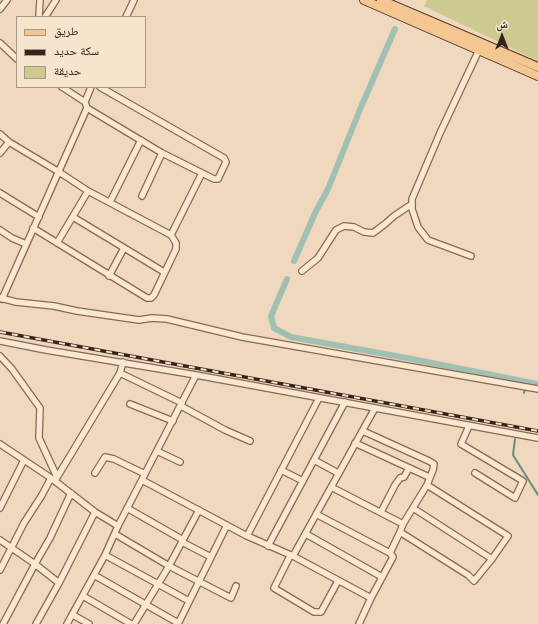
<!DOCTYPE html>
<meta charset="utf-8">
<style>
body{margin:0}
#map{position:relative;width:538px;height:624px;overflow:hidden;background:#efd8bd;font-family:Lora,"Noto Naskh Arabic",serif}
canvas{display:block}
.legend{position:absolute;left:16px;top:16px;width:130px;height:72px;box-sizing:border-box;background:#f6e4cc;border:1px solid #a99785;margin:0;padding:5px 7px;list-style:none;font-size:12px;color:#35241b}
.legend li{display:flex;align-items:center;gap:8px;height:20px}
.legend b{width:20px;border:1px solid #a99785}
.north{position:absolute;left:482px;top:16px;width:40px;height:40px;-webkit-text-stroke:3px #f6e4cc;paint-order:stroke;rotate:0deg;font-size:11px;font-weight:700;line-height:16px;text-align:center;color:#35241b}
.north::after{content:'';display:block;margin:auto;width:14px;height:18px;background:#35241b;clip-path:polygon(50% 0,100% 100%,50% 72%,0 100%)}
</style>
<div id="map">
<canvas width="538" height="624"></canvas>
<ul class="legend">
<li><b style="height:5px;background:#f4c792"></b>طريق</li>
<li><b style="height:5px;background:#35241b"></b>سكة حديد</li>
<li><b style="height:11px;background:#ccca91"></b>حديقة</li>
</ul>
<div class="north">ش</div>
</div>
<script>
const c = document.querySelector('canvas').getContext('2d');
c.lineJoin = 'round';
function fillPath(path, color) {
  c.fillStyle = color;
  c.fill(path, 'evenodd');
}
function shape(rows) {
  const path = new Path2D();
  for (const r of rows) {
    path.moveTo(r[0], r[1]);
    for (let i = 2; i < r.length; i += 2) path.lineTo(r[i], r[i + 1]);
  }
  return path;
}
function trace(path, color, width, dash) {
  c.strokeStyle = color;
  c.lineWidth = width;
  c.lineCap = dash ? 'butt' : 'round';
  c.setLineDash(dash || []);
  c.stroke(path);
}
const green = shape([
 [427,0,538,0,538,61,424,6]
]);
const stream = shape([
 [524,393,527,382],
 [515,439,513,455,538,495]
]);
const canal = shape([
 [294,261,316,211,328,189,361,107,395,29],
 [287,279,271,316,274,328,291,337,407,358,538,384]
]);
const street = shape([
 [0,9,7,0],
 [39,17,40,0],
 [45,17,56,0],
 [126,17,134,0],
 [0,43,17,59],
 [62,87,85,102],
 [87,108,162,153,214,179,218,179,226,162,224,158,100,87],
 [0,134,9,142],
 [0,153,9,142,59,172,88,191,171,235,176,243,176,249,154,295,151,298,147,298,33,228],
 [0,193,39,217],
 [142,196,162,153],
 [110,202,141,140],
 [73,217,164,272],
 [0,230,12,238,26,244],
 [171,235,202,173],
 [57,243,88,191],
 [471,256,428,240,418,227,412,209,412,199,440,133,479,50],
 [302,271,318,258,336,230,344,226,354,227,364,232,373,233,385,224,394,216,412,204],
 [109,276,124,248],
 [0,298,16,302,54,306,77,311,139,320,152,318,167,319,242,337,538,389],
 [2,299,87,108,85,102,91,87],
 [0,341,46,350,196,375,538,438],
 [0,356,12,369,40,408,39,438,57,477],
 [120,373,182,403],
 [130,404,173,421],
 [181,406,225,430,250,441],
 [469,426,461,444,523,481,515,498,475,473],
 [363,431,429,461,434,464,433,470,427,485,403,524,400,532,468,575,474,581,492,559,508,536,427,485],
 [355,443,429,477],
 [0,444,51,478,95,512,118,526,196,375],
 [157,451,180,462],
 [314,460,338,473],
 [281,470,303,481],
 [95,473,105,457,114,459,145,474],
 [56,479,120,373,123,362],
 [142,480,247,536,293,556,371,598],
 [331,487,403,524],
 [0,508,24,460],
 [127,508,183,540],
 [413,508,492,559],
 [381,512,395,485,400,478,404,477,409,468],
 [316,514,390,553,393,557,371,598,359,624],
 [115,534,169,566,231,598,236,586],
 [306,534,382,577],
 [247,536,319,398],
 [0,540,35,564,50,538,71,493],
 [182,542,211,557],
 [268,546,345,402],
 [390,553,400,532],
 [105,555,189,601],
 [290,556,274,588,314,612,321,612,338,581],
 [293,556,375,408],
 [0,570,24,523,42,495,51,478],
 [94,575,178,623],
 [83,596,131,624],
 [73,615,89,624],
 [3,624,35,564,59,583],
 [36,624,59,583,95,512],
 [67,624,105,555,118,526],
 [134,624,169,566,199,510],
 [178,624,227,525]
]);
const primary = shape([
 [364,0,538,76],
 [381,0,538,67]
]);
const rail = shape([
 [0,332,538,431]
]);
fillPath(green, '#ccca91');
trace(stream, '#688d7e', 2);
trace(canal, '#a1c0b2', 6);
trace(street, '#876856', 8);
trace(primary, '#54382b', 10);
trace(street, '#f9e7d0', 5.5);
trace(primary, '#f4c792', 8);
trace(rail, '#35241b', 3.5);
trace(rail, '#f6e4cc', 2, [6]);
</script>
